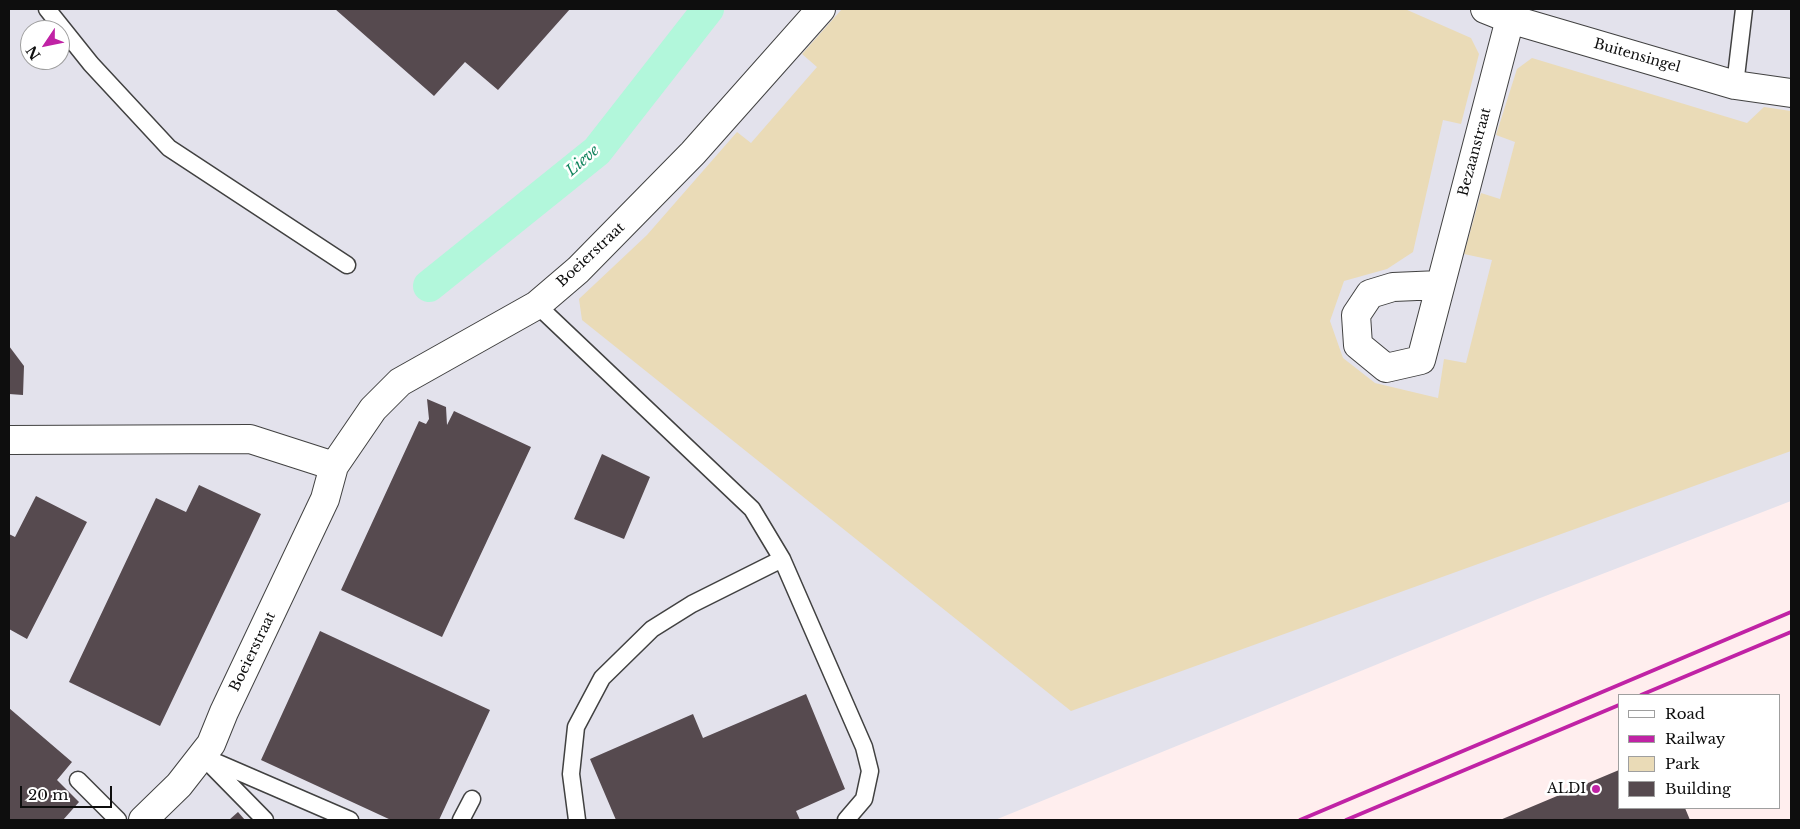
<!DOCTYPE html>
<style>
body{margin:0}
#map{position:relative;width:1800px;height:829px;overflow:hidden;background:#fee;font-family:"Libre Baskerville",serif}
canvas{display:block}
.frame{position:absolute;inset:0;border:10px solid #0e0e0e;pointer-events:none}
.legend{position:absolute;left:1618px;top:694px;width:162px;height:115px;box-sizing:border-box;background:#fff;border:1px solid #9f9f9f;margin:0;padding:6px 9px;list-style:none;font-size:15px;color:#0e0e0e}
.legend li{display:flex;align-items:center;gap:10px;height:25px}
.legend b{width:25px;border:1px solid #9f9f9f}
.north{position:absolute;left:20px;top:20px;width:50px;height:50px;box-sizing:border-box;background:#fff;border:1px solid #9f9f9f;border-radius:50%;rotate:236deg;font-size:14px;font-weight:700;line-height:20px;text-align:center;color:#0e0e0e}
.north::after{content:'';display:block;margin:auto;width:18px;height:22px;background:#c023a5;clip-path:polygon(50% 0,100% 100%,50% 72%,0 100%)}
.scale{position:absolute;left:20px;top:786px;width:92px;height:22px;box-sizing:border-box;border:2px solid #0e0e0e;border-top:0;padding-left:6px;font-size:15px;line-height:18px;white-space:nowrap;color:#0e0e0e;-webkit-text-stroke:4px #fff;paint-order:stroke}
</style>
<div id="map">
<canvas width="1800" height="829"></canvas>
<div class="frame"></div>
<ul class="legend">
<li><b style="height:6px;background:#fff"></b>Road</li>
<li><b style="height:6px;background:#c023a5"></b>Railway</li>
<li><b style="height:14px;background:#eadbb7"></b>Park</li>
<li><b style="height:14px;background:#564a4f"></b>Building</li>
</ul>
<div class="north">N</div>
<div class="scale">20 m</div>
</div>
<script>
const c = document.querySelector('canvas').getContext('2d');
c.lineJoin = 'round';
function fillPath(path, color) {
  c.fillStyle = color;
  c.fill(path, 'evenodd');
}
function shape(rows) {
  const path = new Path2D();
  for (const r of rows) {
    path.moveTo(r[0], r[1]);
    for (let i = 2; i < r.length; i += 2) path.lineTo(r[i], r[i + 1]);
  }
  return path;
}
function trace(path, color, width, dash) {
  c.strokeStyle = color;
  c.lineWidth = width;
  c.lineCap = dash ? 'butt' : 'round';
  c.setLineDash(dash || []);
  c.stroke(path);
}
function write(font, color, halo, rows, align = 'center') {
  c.font = font + ' "Libre Baskerville",serif';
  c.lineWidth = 5;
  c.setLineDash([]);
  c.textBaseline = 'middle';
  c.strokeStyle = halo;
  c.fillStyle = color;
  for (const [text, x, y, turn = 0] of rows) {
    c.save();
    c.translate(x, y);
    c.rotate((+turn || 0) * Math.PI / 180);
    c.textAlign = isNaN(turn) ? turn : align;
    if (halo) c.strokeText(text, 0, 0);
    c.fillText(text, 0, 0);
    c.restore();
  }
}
const industrial = shape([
 [9,9,1791,9,1791,501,1535,600,995,820,9,820],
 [30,30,60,30,60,60,30,60]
]);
const green = shape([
 [842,9,1405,9,1471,38,1479,54,1461,124,1443,120,1413,252,1387,269,1344,281,1330,321,1343,358,1375,383,1438,398,1444,359,1466,363,1492,260,1464,254,1481,193,1500,199,1515,142,1496,135,1517,69,1532,58,1747,123,1764,107,1791,111,1791,451,1071,711,582,320,579,299,647,235,737,132,751,143,817,67,802,54]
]);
const canal = shape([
 [429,286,597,151,708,9]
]);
const building = shape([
 [335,9,570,9,498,90,465,62,434,96],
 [9,346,24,366,23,395,9,394],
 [427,399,446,407,447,425,454,411,531,447,442,637,341,590,419,421,426,424,429,419],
 [602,454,650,477,624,539,574,519],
 [199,485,261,514,160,726,69,682,156,498,186,512],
 [36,496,87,522,27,639,9,629,9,534,15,537],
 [320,631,490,710,439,820,391,820,261,760],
 [806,694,845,789,796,811,800,820,616,820,590,759,693,714,703,738],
 [9,708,72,762,57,780,79,802,63,820,9,820],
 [1619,770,1619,808,1685,808,1690,820,1500,820],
 [238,812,245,820,229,820]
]);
const lane = shape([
 [47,9,91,64,169,148,347,265],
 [1735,85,1744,9],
 [537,305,752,509,782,559,864,747,870,771,864,799,846,820],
 [202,756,350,820],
 [209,763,265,820],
 [78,780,118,820],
 [461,820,472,799],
 [577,820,571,774,576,727,602,678,652,629,692,604,782,559]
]);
const street = shape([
 [1485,9,1510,19,1735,85,1791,93],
 [1440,285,1393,287,1370,294,1356,315,1358,345,1386,368,1421,360,1510,19],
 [9,440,250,439,334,466,325,499,224,712,211,744,179,785,143,820],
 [334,466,373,409,400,382,537,305,578,270,693,153,821,9]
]);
const rail = shape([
 [1641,695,1791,632],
 [1300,820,1791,612],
 [1346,820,1619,705]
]);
const markers = [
 [1596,789,5,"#c023a5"]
];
const streetNames = [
 ["Buitensingel",1637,56,16],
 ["Bezaanstraat",1475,152,-75],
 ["Boeierstraat",591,255,-43],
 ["Boeierstraat",253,652,-64]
];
const poiNames = [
 ["ALDI",1586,789]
];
const waterNames = [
 ["Lieve",583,161,-41]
];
fillPath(industrial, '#e3e2ec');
fillPath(green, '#eadbb7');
trace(canal, '#b2f7db', 32);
fillPath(building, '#564a4f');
trace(lane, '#414141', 19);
trace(street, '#414141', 30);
trace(lane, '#fff', 16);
trace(street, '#fff', 28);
trace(rail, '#c023a5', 4);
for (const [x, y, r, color] of markers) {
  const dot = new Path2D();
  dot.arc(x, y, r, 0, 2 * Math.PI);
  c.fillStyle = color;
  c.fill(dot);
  trace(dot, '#fff', 2);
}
write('14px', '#0e0e0e', '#fff', streetNames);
write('14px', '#0e0e0e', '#fff', poiNames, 'right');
write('italic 15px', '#13855e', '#fff', waterNames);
</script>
